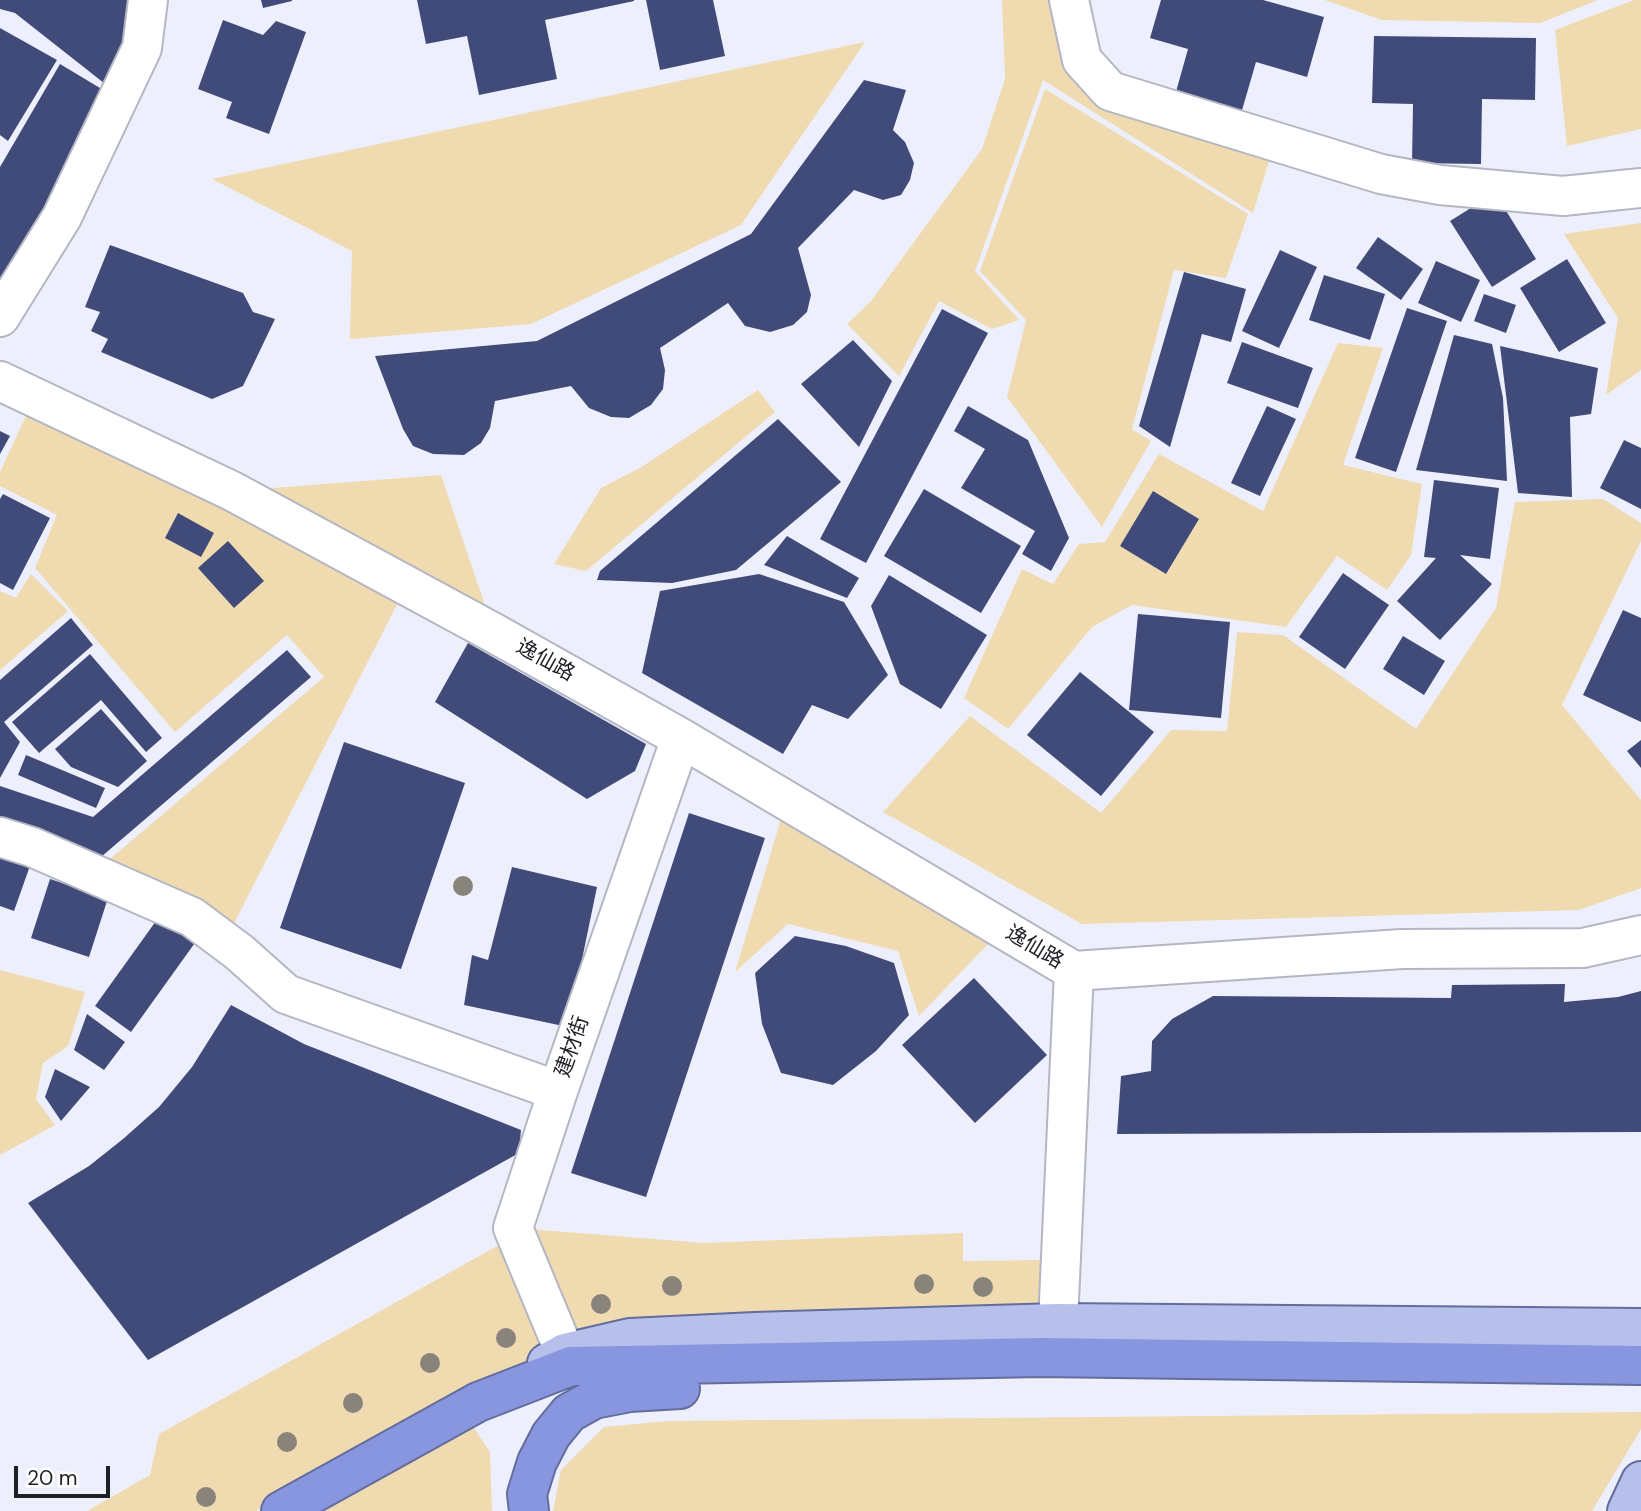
<!DOCTYPE html>
<meta charset="utf-8">
<style>
body{margin:0}
#map{position:relative;width:1641px;height:1511px;overflow:hidden;background:#edf0fc;font-family:"DM Sans",sans-serif}
canvas{display:block}
.scale{position:absolute;left:14px;top:1466px;width:96px;height:32px;box-sizing:border-box;border:4px solid #1f2025;border-top:0;padding-left:9px;font-size:21px;line-height:24px;white-space:nowrap;color:#1f2025;-webkit-text-stroke:5px #fff;paint-order:stroke}
</style>
<div id="map">
<canvas width="1641" height="1511"></canvas>
<div class="scale">20 m</div>
</div>
<script>
const c = document.querySelector('canvas').getContext('2d');
c.lineJoin = 'round';
function fillPath(path, color) {
  c.fillStyle = color;
  c.fill(path, 'evenodd');
}
function shape(rows) {
  const path = new Path2D();
  for (const r of rows) {
    path.moveTo(r[0], r[1]);
    for (let i = 2; i < r.length; i += 2) path.lineTo(r[i], r[i + 1]);
  }
  return path;
}
function trace(path, color, width, dash) {
  c.strokeStyle = color;
  c.lineWidth = width;
  c.lineCap = dash ? 'butt' : 'round';
  c.setLineDash(dash || []);
  c.stroke(path);
}
function write(font, color, halo, rows, align = 'center') {
  c.font = font + ' "DM Sans","Noto Sans SC",sans-serif';
  c.lineWidth = 7;
  c.setLineDash([]);
  c.textBaseline = 'middle';
  c.strokeStyle = halo;
  c.fillStyle = color;
  for (const [text, x, y, turn = 0] of rows) {
    c.save();
    c.translate(x, y);
    c.rotate((+turn || 0) * Math.PI / 180);
    c.textAlign = isNaN(turn) ? turn : align;
    if (halo) c.strokeText(text, 0, 0);
    c.fillText(text, 0, 0);
    c.restore();
  }
}
const green = shape([
 [1002,0,1063,0,1076,61,1273,148,1253,213,1043,80,975,271,1019,320,992,329,939,301,899,376,847,324,871,301,982,149,1005,79],
 [1325,0,1598,0,1540,23,1382,20],
 [1634,0,1641,0,1641,129,1567,146,1555,30],
 [865,42,741,225,531,324,350,339,352,251,212,179],
 [1045,89,1248,214,1226,278,1174,270,1132,429,1151,441,1102,527,1007,397,1026,320,980,271],
 [1641,223,1641,370,1606,395,1618,318,1564,234],
 [1338,343,1383,348,1343,465,1422,484,1411,555,1387,590,1337,556,1286,627,1132,605,1092,627,1008,729,964,698,1022,569,1053,584,1079,544,1105,542,1159,454,1263,511],
 [758,390,775,412,586,571,554,564,601,488,640,468],
 [32,403,402,595,229,933,103,865,324,677,287,635,175,732,35,568,57,515,0,486,0,472],
 [441,475,494,632,234,491],
 [1603,499,1641,523,1641,541,1562,705,1641,800,1641,888,1579,910,1082,924,883,812,970,716,1101,813,1171,730,1227,731,1237,632,1283,635,1416,729,1496,608,1515,502],
 [31,574,68,611,0,670,0,591,16,598],
 [781,819,990,942,919,1016,898,951,788,924,735,972],
 [0,970,85,992,68,1046,43,1063,36,1099,55,1125,0,1155],
 [528,1229,704,1243,963,1233,963,1261,1047,1260,1048,1313,571,1336],
 [508,1240,553,1349,256,1511,87,1511,150,1475,159,1434],
 [1641,1412,1641,1429,1592,1511,553,1511,561,1470,604,1427,667,1421],
 [450,1426,474,1428,490,1452,492,1511,310,1511]
]);
const building = shape([
 [0,0,141,0,109,87,15,13,0,9],
 [261,0,292,0,292,1,263,8],
 [417,0,634,0,634,1,545,20,557,79,479,95,467,36,426,44],
 [646,0,713,0,725,56,660,70],
 [1161,0,1263,0,1324,17,1307,77,1256,62,1238,124,1172,106,1188,49,1150,38],
 [223,20,263,35,276,21,306,32,269,134,226,118,232,102,198,89],
 [0,28,57,60,8,141,0,135],
 [1374,36,1536,38,1535,100,1482,99,1481,164,1412,163,1413,104,1372,103],
 [60,64,105,91,0,297,0,167],
 [864,80,906,90,893,130,905,142,914,163,910,180,901,195,883,200,854,190,798,248,811,295,807,312,793,325,770,332,745,326,728,303,660,348,665,370,663,389,651,405,629,418,611,417,589,408,571,386,495,401,490,428,481,443,464,455,433,454,413,446,403,429,375,356,537,341,751,234],
 [1495,193,1536,259,1492,287,1450,221],
 [1378,237,1423,269,1401,300,1356,268],
 [110,245,243,293,253,312,275,319,243,386,212,399,101,352,108,339,91,331,100,312,85,307],
 [1280,250,1317,267,1279,348,1242,331],
 [1567,259,1606,323,1559,352,1520,288],
 [1436,261,1480,280,1461,322,1418,303],
 [1184,272,1246,289,1231,342,1202,334,1170,447,1139,426],
 [1324,275,1385,294,1370,340,1309,320],
 [1484,294,1516,305,1506,333,1474,321],
 [1407,308,1447,321,1396,472,1355,458],
 [942,309,988,333,866,563,820,539],
 [1454,335,1492,344,1503,398,1507,481,1416,470],
 [853,340,892,381,859,447,801,384],
 [1242,342,1313,368,1298,408,1227,383],
 [1500,346,1598,368,1591,414,1570,417,1572,497,1518,493],
 [968,406,1028,440,1069,538,1051,571,1022,554,1035,531,961,488,985,449,954,431],
 [1267,406,1296,419,1260,496,1231,483],
 [778,419,841,482,736,570,672,583,597,580,600,571],
 [0,431,10,436,0,454],
 [1624,440,1641,448,1641,509,1600,488],
 [1434,480,1499,488,1490,559,1460,555,1492,584,1440,640,1397,601,1436,558,1424,557],
 [924,489,1021,546,981,613,884,556],
 [1153,491,1199,519,1166,574,1120,546],
 [3,494,50,518,13,590,0,583,0,499],
 [178,513,214,533,201,557,165,538],
 [787,536,859,578,847,598,764,565],
 [228,541,264,581,234,608,198,568],
 [1343,573,1389,605,1345,669,1299,637],
 [759,574,844,602,888,675,848,719,812,705,783,754,642,673,660,591],
 [889,575,987,635,941,709,900,684,871,606],
 [1623,610,1641,618,1641,722,1583,695],
 [1138,614,1230,622,1221,718,1129,710],
 [71,618,93,645,4,722,20,742,0,778,0,680],
 [1403,636,1445,661,1424,695,1383,669],
 [468,643,646,744,635,771,587,799,435,702],
 [287,650,311,677,101,857,0,823,0,786,93,817],
 [90,654,162,738,146,752,101,700,39,753,12,722],
 [1080,672,1154,732,1101,796,1027,735],
 [101,709,147,761,118,787,71,767,55,749],
 [1641,740,1641,768,1627,751],
 [344,742,465,783,401,969,280,928],
 [26,755,105,788,96,808,18,775],
 [689,813,765,838,646,1197,571,1173],
 [0,853,31,863,14,911,0,906],
 [512,867,597,887,568,1027,464,1005,472,955,488,960],
 [50,879,108,898,89,957,31,938],
 [161,914,197,940,131,1032,95,1006],
 [795,936,846,946,894,963,909,1015,876,1051,833,1085,781,1073,762,1024,755,973],
 [974,978,1047,1055,975,1123,902,1045],
 [1565,984,1564,1002,1618,997,1641,991,1641,1132,1117,1134,1121,1076,1151,1071,1152,1041,1172,1019,1213,996,1451,998,1452,985],
 [231,1005,304,1044,521,1130,519,1153,148,1360,28,1203,89,1166,123,1139,159,1107,192,1067],
 [87,1014,125,1042,104,1070,74,1050],
 [55,1069,90,1087,61,1121,45,1097]
]);
const minor = shape([
 [1069,0,1082,60,1110,91,1381,174,1440,185,1563,196,1641,188],
 [0,317,62,217,142,48,148,0],
 [0,381,232,491,494,633,681,738,1074,971],
 [0,837,32,847,192,917,239,952,286,994,558,1091],
 [1074,971,1402,949,1583,948,1641,935],
 [1058,1323,1074,971],
 [565,1353,513,1228,558,1091,681,738]
]);
const major = shape([
 [547,1363,565,1353,630,1338,755,1332,1058,1323,1641,1328],
 [1627,1511,1641,1481]
]);
const highway = shape([
 [281,1511,478,1402,571,1366,1041,1357,1641,1365],
 [529,1511,527,1494,537,1462,551,1435,569,1413,594,1399,630,1392,680,1389]
]);
const trees = [
 [463,886],
 [924,1284],
 [672,1286],
 [983,1287],
 [601,1304],
 [506,1338],
 [430,1363],
 [353,1403],
 [287,1442],
 [206,1497]
];
const streetNames = [
 ["逸仙路",545,661,29],
 ["逸仙路",1034,948,31],
 ["建材街",573,1047,-71]
];
fillPath(green, '#f0dab0');
fillPath(building, '#414b7a');
trace(minor, '#b4b7c3', 42);
trace(major, '#636d9d', 42);
trace(highway, '#636d9d', 42);
trace(minor, '#fff', 38);
trace(major, '#b7c0eb', 38);
trace(highway, '#8796de', 38);
c.fillStyle = '#89847b';
for (const [x, y] of trees) {
  c.beginPath();
  c.arc(x, y, 10, 0, 2 * Math.PI);
  c.fill();
}
write('21px', '#1f2025', '#fff', streetNames);
</script>
